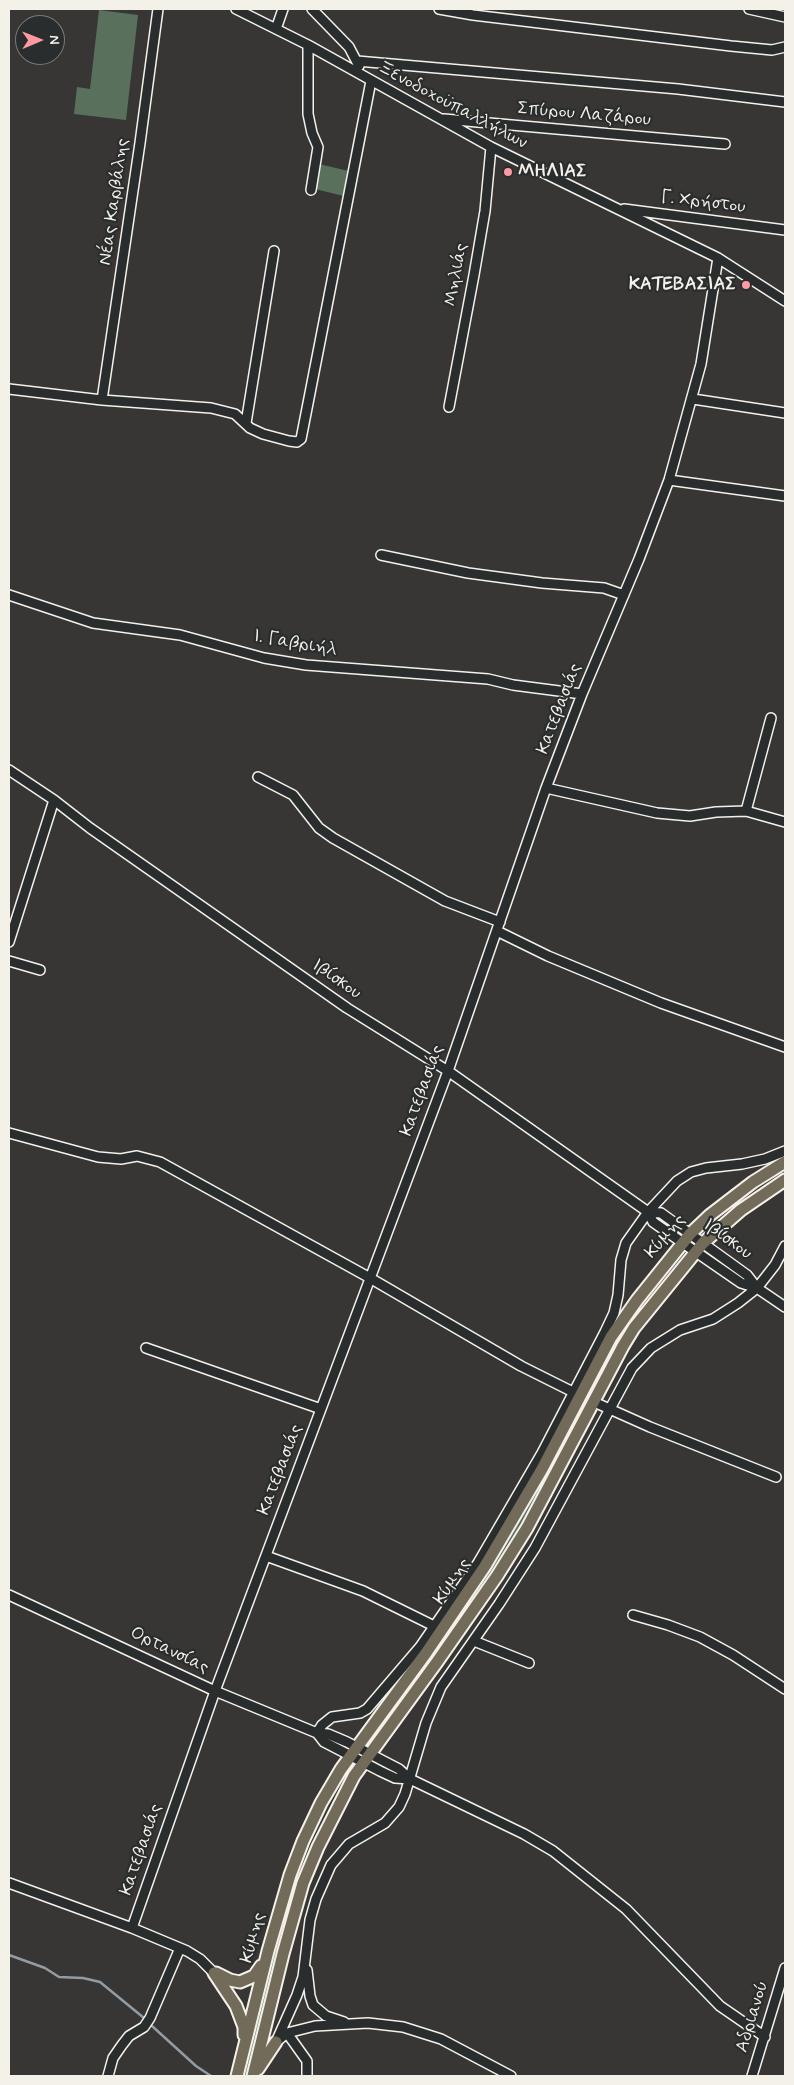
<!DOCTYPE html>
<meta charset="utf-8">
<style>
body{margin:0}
#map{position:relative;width:794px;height:2085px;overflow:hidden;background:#373635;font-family:Mynerve,sans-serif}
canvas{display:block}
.frame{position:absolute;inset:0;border:10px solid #f4f1e8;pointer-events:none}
.north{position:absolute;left:15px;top:15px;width:50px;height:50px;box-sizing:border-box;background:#2a2d2e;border:1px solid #7b7b78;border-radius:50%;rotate:89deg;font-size:14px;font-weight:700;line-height:20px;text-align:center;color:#f4f1e8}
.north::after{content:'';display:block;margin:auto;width:18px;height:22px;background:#ff9aa2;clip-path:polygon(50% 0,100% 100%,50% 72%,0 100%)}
</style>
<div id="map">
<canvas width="794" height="2085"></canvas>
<div class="frame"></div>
<div class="north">N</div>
</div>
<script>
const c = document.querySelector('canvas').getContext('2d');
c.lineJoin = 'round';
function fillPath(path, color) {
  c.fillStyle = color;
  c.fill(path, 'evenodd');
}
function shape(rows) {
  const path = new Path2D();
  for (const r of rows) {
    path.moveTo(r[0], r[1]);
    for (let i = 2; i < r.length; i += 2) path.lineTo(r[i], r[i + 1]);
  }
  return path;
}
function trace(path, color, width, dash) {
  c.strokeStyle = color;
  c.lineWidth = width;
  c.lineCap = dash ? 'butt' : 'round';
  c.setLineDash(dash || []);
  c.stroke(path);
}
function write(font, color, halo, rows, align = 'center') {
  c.font = font + ' Mynerve,sans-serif';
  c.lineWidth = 4.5;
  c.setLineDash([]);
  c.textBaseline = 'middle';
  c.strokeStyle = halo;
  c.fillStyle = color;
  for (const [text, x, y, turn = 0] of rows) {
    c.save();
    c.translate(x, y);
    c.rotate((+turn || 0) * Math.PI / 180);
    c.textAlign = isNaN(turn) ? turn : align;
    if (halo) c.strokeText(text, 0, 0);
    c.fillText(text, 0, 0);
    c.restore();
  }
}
const green = shape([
 [99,10,138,15,126,120,74,114,77,87,90,89],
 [319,164,357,173,352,198,315,189],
 [601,1364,607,1367,523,1525,451,1634,447,1630,518,1521],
 [294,1879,299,1881,278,1952,247,2076,242,2076,273,1951]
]);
const stream = shape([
 [9,1955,45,1968,59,1977,83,1978,100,1982,144,2018],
 [152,2026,196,2066,211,2076]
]);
const minor = shape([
 [236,9,308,45,491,147,718,258,785,301],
 [312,9,349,47,359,66],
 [439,9,473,15,731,46,772,50,785,47],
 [749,9,785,17],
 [276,29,283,9],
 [308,45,308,114,312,133,318,147,311,190],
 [357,61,678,89,785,102],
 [444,119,725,144],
 [624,209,785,230],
 [9,389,102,400,211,408,235,414,250,428,263,434,289,441,297,442,301,439,371,81],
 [693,399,785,413],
 [102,400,140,143,158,9],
 [449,407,474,275,485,211,491,147],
 [246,423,274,251],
 [669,480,785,496],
 [381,555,468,573,542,583,604,588,624,595],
 [9,595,93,623,180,635,264,658,306,665,488,679,513,685,582,694],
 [9,770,54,800,90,828,347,1008,448,1071,648,1212,653,1222,683,1243,741,1283,757,1288,785,1307],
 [258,777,293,795,319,828,333,838,445,901,500,922],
 [546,788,657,813,690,816,716,812,746,811,785,822],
 [746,811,771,718],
 [497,931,548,956,661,1003,785,1047],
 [9,942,54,800],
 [9,961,40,970],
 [9,1133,98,1157,121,1159,137,1156,160,1162,370,1278,521,1366,573,1392],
 [648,1212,661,1213,747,1275,757,1288],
 [146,1348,321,1409],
 [594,1402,650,1427,776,1477],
 [266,1556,363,1591,434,1626],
 [9,1595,215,1691,317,1733,328,1734,347,1742,399,1769,410,1779,524,1834,553,1851,626,1909,720,2006,765,2037],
 [633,1615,668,1625,700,1637,733,1655,785,1689],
 [474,1641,529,1663],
 [317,1733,322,1725,332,1717,360,1713,367,1709,420,1647,478,1563,542,1453,605,1332,614,1313,618,1295,621,1260,626,1243,648,1212,677,1181,691,1172,706,1168,742,1164,765,1159,785,1151],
 [317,1733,324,1742,380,1771,395,1778,410,1779],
 [9,1883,132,1928,187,1951,200,1959,214,1973],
 [132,1928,215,1691,448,1071,546,788,582,694,639,559,669,480,701,364,718,258],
 [307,1970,310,1996,313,2005,326,2016,344,2022],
 [287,2033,307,2061,307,2076],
 [276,2042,297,1995,303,1977,310,1920,316,1899,331,1865,349,1844,385,1823,399,1807,405,1794,426,1723,441,1687,499,1604,535,1548,632,1368,651,1348,680,1330,713,1319,738,1303,757,1288,775,1265,785,1246],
 [276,2042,287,2033,315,2026,368,2023,403,2027,441,2039,511,2076],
 [108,2076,113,2058,122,2045,129,2036,144,2027,150,2018,180,1948],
 [752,2076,785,1968]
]);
const major = shape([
 [214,1973,236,2006,244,2027,244,2035],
 [216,1973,230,1980,240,1982,254,1976,261,1966],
 [258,2069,276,2042],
 [237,2076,268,1951,290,1875,303,1841,321,1803,341,1769,426,1653,485,1566,542,1469,611,1337,637,1300,690,1234,710,1215,753,1182,785,1162],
 [253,2076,283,1954,303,1883,318,1847,354,1776,437,1662,497,1576,527,1528,623,1346,634,1328,703,1243,741,1210,785,1180]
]);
const markers = [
 [508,172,5,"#ff9aa2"],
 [746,285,5,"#ff9aa2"]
];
const streetNames = [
 ["Ξενοδοχοϋπαλλήλων",452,106,28],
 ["Σπύρου Λαζάρου",584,115,5],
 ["Νέας Καρβάλης",115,202,-82],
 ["Γ. Χρήστου",703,203,7],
 ["Μηλιάς",457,275,-80],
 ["Ι. Γαβριήλ",295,644,10],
 ["Κατεβασιάς",560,709,-69],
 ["Ιβίσκου",336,980,35],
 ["Κατεβασιάς",423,1091,-70],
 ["Κύμης",666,1237,-49],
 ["Ιβίσκου",727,1240,36],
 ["Κατεβασιάς",281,1470,-69],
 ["Κύμης",453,1582,-56],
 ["Ορτανσίας",169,1651,26],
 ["Κατεβασιάς",142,1850,-71],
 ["Κύμης",254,1938,-75],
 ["Αδριανού",753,2017,-73]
];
const poiNames = [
 ["ΜΗΛΙΑΣ",518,172],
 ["ΚΑΤΕΒΑΣΙΑΣ",736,285,"right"]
];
fillPath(green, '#59705d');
trace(stream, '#929ca2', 2.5);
trace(minor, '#f4f1e8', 12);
trace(major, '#f4f1e8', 15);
trace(minor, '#2a2d2e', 9);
trace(major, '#726b5a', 11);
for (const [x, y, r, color] of markers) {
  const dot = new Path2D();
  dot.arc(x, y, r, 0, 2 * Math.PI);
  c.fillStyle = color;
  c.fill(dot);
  trace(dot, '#2a2d2e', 2);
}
write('18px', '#f4f1e8', '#2a2d2e', streetNames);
write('bold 18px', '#f4f1e8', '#2a2d2e', poiNames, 'left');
</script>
